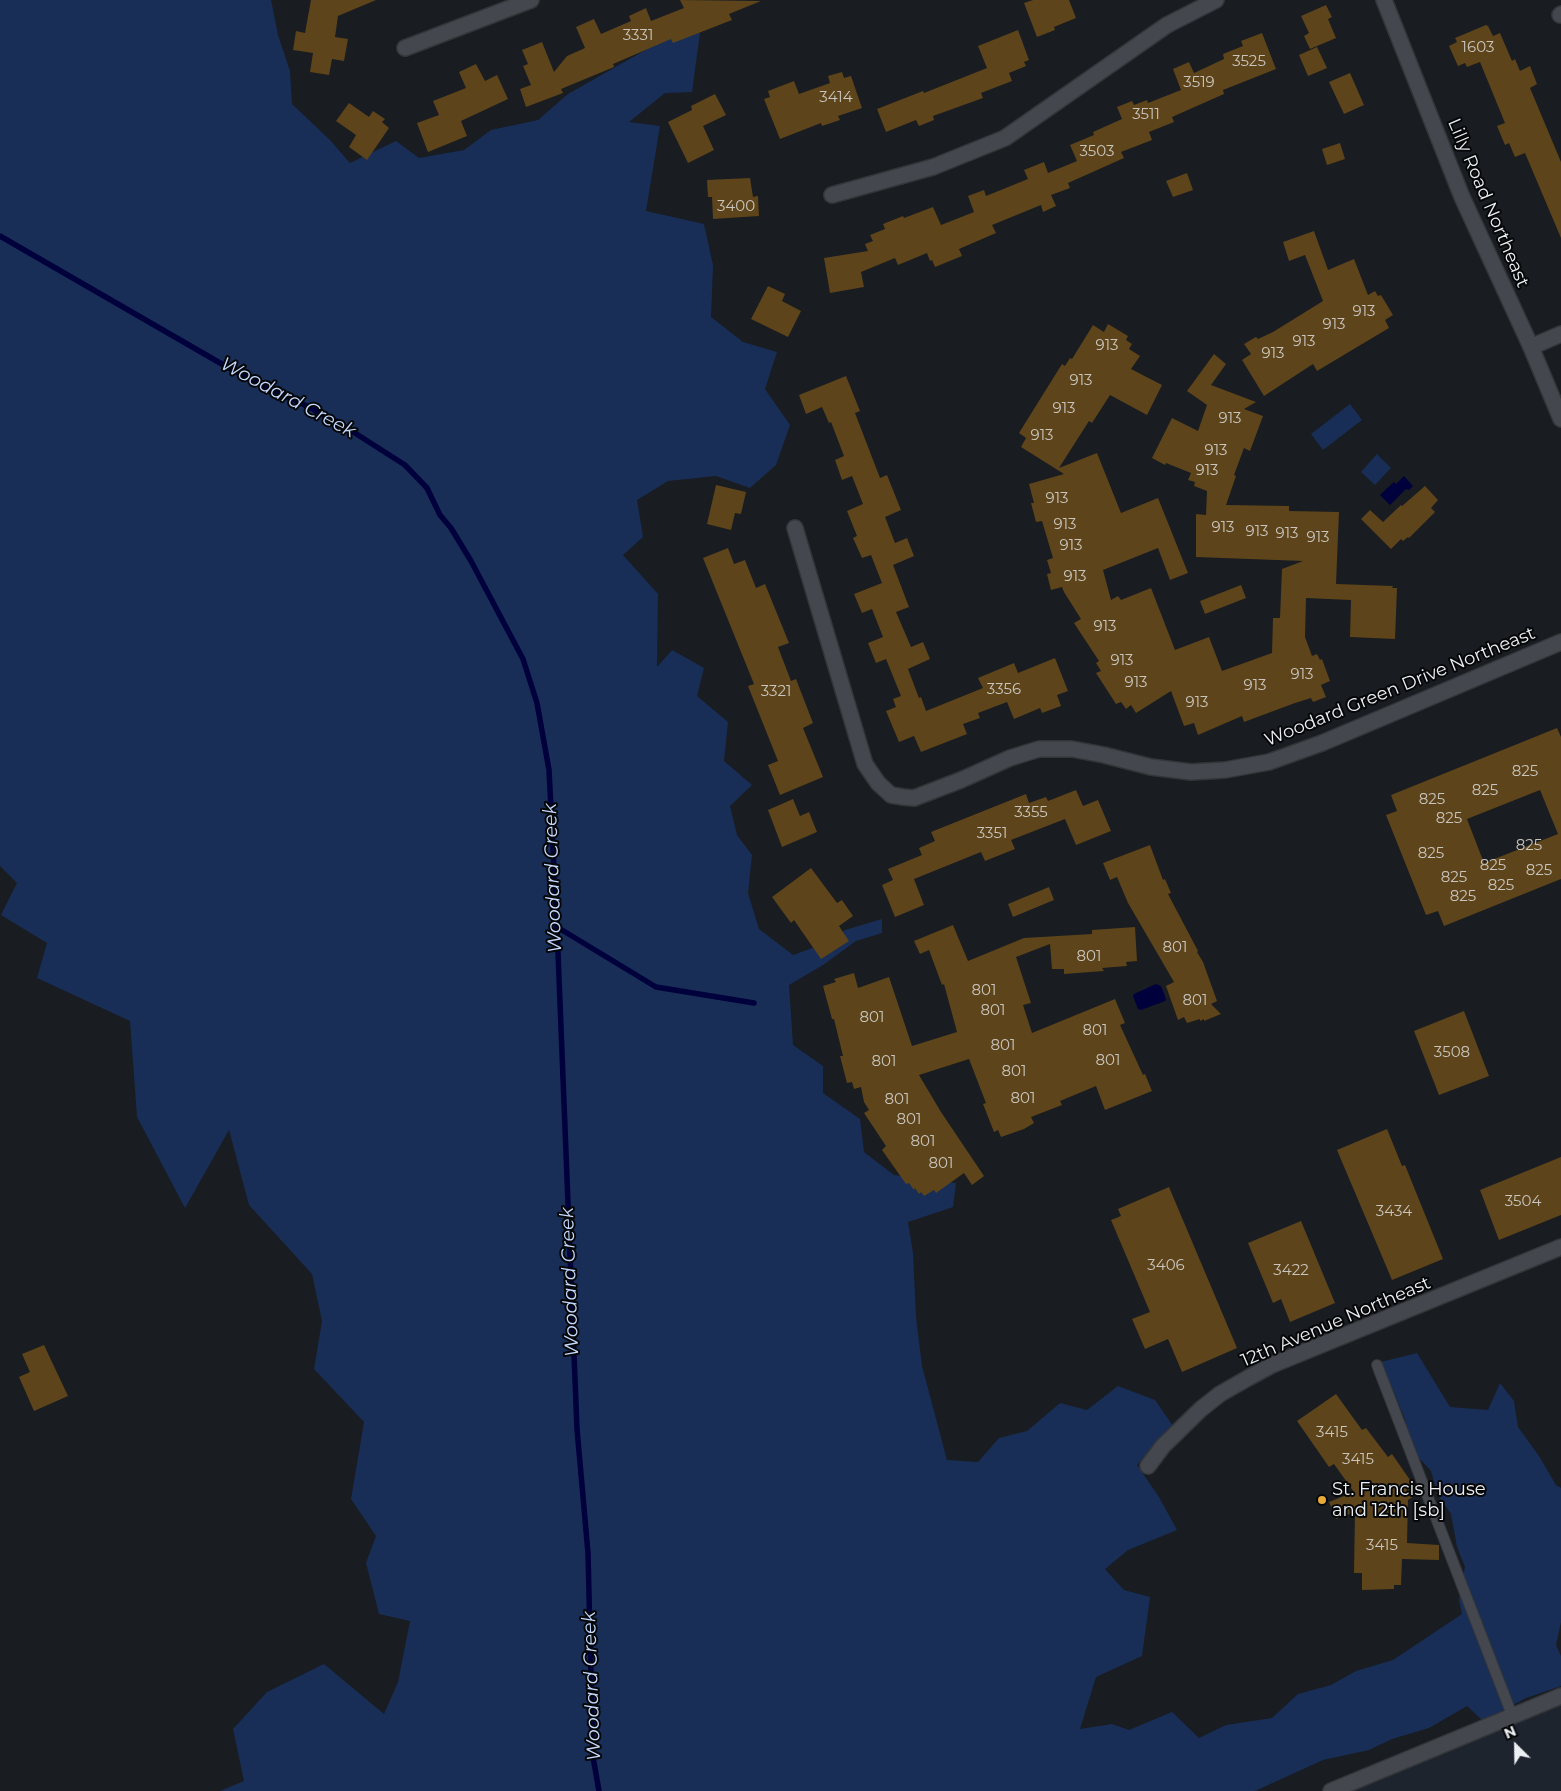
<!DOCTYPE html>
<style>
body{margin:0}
#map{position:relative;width:1561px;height:1791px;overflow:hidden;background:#191c21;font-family:Montserrat,sans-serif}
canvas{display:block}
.north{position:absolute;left:1491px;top:1721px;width:50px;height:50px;-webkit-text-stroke:4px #060709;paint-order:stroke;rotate:337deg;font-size:14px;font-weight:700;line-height:20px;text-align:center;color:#edf0f3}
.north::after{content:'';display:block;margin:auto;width:18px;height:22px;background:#edf0f3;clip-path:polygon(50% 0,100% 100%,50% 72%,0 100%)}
</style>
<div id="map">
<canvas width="1561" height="1791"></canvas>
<div class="north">N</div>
</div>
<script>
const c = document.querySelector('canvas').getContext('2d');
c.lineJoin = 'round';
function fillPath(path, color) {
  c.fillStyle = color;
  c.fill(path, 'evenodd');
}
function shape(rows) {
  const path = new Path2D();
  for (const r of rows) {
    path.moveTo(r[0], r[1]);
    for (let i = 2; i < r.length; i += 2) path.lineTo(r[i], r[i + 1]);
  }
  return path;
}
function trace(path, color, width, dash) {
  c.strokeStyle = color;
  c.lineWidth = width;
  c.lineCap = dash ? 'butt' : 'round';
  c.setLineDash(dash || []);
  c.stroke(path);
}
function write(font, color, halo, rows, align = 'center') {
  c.font = font + ' Montserrat,sans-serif';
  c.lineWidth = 4;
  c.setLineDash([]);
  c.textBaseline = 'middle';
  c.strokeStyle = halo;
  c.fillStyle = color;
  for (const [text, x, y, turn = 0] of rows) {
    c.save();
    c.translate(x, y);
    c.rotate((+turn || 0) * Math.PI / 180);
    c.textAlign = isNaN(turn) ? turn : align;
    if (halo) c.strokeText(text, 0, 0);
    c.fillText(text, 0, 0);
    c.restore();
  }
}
const built = shape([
 [1561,1696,1561,1791,1331,1791]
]);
const green = shape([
 [0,0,271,0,278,35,290,71,292,104,330,140,350,163,396,141,419,158,464,150,491,130,538,120,568,94,702,18,692,92,665,93,629,122,660,126,646,211,704,224,713,265,711,317,743,342,777,352,765,389,790,425,776,465,750,488,716,476,668,481,637,500,643,537,623,555,658,594,657,667,672,650,704,668,697,696,728,722,724,761,752,785,730,806,737,835,752,855,748,893,759,929,793,955,818,946,845,930,882,919,882,933,856,941,823,965,789,985,793,1045,823,1066,823,1093,860,1119,864,1152,894,1175,956,1183,953,1207,908,1222,913,1253,916,1317,922,1366,947,1460,978,1462,999,1438,1027,1431,1060,1403,1087,1410,1118,1386,1155,1400,1173,1426,1137,1465,1159,1497,1177,1530,1128,1550,1105,1569,1124,1590,1150,1597,1142,1656,1096,1677,1080,1729,1112,1724,1129,1730,1172,1712,1199,1738,1226,1725,1272,1718,1298,1694,1331,1685,1356,1671,1393,1660,1462,1614,1459,1600,1465,1567,1457,1547,1451,1514,1438,1495,1431,1471,1408,1446,1405,1419,1381,1362,1417,1353,1450,1407,1488,1410,1500,1383,1514,1401,1518,1427,1539,1456,1556,1485,1561,1488,1561,1622,1556,1645,1561,1656,1561,1686,1526,1698,1483,1721,1467,1706,1429,1728,1392,1739,1369,1750,1323,1760,1255,1791,220,1791,244,1781,233,1729,267,1692,324,1664,384,1714,398,1682,410,1621,379,1614,366,1563,376,1536,351,1499,364,1422,314,1369,322,1321,312,1274,249,1205,229,1130,185,1208,137,1117,130,1021,37,978,47,943,1,915,17,883,0,866],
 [1350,404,1362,420,1323,450,1311,434],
 [1377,454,1391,468,1375,485,1361,472]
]);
const water = shape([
 [1404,476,1413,486,1409,490,1406,489,1390,505,1380,495,1394,482,1396,484],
 [1156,984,1161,986,1166,999,1165,1001,1141,1010,1138,1009,1133,996,1134,994]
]);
const stream = shape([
 [0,236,227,367,333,419,405,465,427,488,440,515,451,528,471,561,523,659,537,703,549,770,557,927,577,1429,588,1553,593,1757,599,1791],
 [557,927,656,987,754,1003]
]);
const building = shape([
 [311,0,376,0,338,16,335,37,348,39,344,61,332,59,329,75,310,72,313,53,293,50,296,31,305,33],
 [680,0,761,1,729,14,732,20,673,43,671,39,613,64,614,67,561,89,563,93,526,107,520,89,531,85,523,66,528,64,522,50,542,42,554,72,567,56,585,48,576,27,594,19,601,34,631,21,629,16,646,8,651,21,684,8],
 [1033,0,1069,0,1076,18,1054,27,1055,30,1037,37,1024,3],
 [1326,5,1332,17,1328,19,1336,38,1310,49,1304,36,1309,33,1301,16],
 [1486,25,1488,26,1493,36,1500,33,1512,61,1515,59,1520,71,1530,66,1537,84,1530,88,1561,162,1561,238,1525,153,1515,157,1509,143,1505,145,1497,126,1505,123,1480,62,1467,67,1465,63,1458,66,1449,46,1457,42,1455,38],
 [1018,30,1029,60,1024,62,1026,66,1009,73,1012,81,981,93,983,98,933,116,934,120,919,126,916,120,886,132,877,109,923,91,924,93,987,68,978,46],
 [1262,33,1276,69,1223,90,1224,94,1172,117,1174,122,1149,132,1152,140,1121,152,1124,158,1068,183,1070,188,1051,195,1056,206,1043,212,1041,205,992,225,996,233,959,249,962,256,935,267,932,260,930,261,927,253,898,265,895,258,861,272,864,287,830,293,824,258,868,251,865,244,873,241,870,235,885,229,883,224,903,216,904,218,933,207,941,225,974,212,968,196,984,190,986,196,1028,179,1024,170,1044,162,1048,173,1077,161,1070,145,1094,135,1093,132,1122,119,1117,107,1132,101,1134,105,1147,100,1148,103,1181,90,1173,69,1189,62,1194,73,1224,59,1223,54,1243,46,1241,41],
 [1317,47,1327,68,1308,76,1299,55],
 [476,64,485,81,497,75,508,99,461,121,467,136,428,152,417,123,439,115,433,101,466,88,459,72],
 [842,72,844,78,851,76,862,108,838,116,840,120,822,126,821,123,780,139,764,99,770,97,768,91,794,81,799,94,830,83,828,76],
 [1350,73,1364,105,1344,114,1329,82],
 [715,94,726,115,703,126,714,150,688,163,668,122,692,110,691,106],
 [349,103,369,117,373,111,385,119,382,122,389,128,367,160,349,147,356,135,336,121],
 [1340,143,1345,159,1327,165,1322,149],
 [1187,173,1193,190,1173,197,1166,181],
 [750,178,753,197,758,196,759,216,713,219,712,197,708,197,707,180],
 [1314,231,1328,270,1354,259,1368,295,1375,291,1378,296,1381,295,1393,315,1385,320,1389,328,1317,371,1313,364,1264,396,1242,360,1251,354,1244,344,1256,337,1258,339,1273,332,1323,301,1305,255,1289,261,1283,242],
 [768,286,785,294,782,301,801,311,788,337,751,319],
 [1108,324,1128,336,1126,340,1132,344,1129,349,1140,356,1131,369,1162,385,1147,415,1110,395,1092,423,1089,421,1059,468,1097,453,1121,513,1158,498,1188,573,1170,580,1158,548,1103,570,1111,600,1118,596,1121,600,1151,588,1175,650,1209,637,1222,671,1272,653,1273,618,1280,618,1282,569,1303,561,1196,557,1196,514,1206,515,1207,491,1194,486,1195,482,1188,480,1191,473,1166,463,1165,465,1152,458,1172,418,1198,431,1207,405,1187,391,1214,354,1226,364,1211,385,1256,402,1244,409,1263,416,1250,451,1244,448,1234,475,1236,476,1226,505,1289,506,1289,511,1339,512,1336,584,1393,586,1392,588,1397,588,1395,639,1350,637,1351,600,1306,598,1305,637,1312,656,1317,654,1320,660,1322,659,1330,681,1321,685,1326,697,1313,702,1311,698,1295,703,1244,722,1242,716,1198,735,1194,723,1184,726,1171,691,1136,713,1131,705,1126,709,1121,702,1116,704,1096,673,1101,671,1096,663,1099,661,1074,623,1081,619,1064,592,1062,587,1051,590,1047,574,1051,573,1047,560,1053,558,1042,521,1036,522,1031,503,1034,503,1029,484,1064,474,1021,447,1026,438,1019,433,1062,364,1065,366,1070,358,1072,359,1093,325,1104,332],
 [846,376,860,411,855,413,880,478,887,475,901,510,885,517,895,543,907,538,914,556,893,565,909,607,896,612,911,647,923,642,930,659,908,669,919,698,921,697,926,711,983,688,978,678,1014,663,1018,673,1055,658,1068,691,1057,695,1061,706,1042,713,1040,708,1014,719,1007,702,978,713,980,718,963,724,967,734,921,752,914,736,899,742,886,711,896,707,893,699,901,696,886,659,876,663,868,643,883,637,872,609,862,613,854,594,882,583,871,555,862,558,853,538,857,536,847,511,863,504,852,476,842,480,835,460,844,456,831,422,829,423,822,407,806,414,799,395],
 [716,485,746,492,741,514,735,513,731,530,707,524],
 [1425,486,1438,500,1431,508,1435,512,1409,538,1408,537,1403,541,1401,539,1391,549,1361,519,1370,510,1383,522,1401,505,1402,506],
 [728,548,734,564,745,560,756,588,765,584,789,643,778,647,791,681,796,679,813,723,803,728,823,777,780,795,768,765,778,761,748,686,754,684,703,558],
 [1241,585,1246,598,1205,614,1200,601],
 [1557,728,1561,737,1561,879,1444,926,1438,911,1426,915,1386,815,1397,811,1391,795],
 [1540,790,1558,834,1484,863,1467,819],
 [1076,790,1083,806,1098,800,1111,831,1076,845,1065,819,1011,840,1015,849,985,861,981,852,914,879,924,905,895,917,882,885,893,880,888,869,922,855,919,848,935,841,931,832,1026,794,1029,803,1046,797,1048,801],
 [793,799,800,816,809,812,817,832,782,847,768,810],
 [1150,845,1163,880,1165,879,1171,893,1168,894,1198,951,1197,952,1203,962,1217,1001,1211,1004,1221,1014,1204,1021,1204,1019,1200,1021,1200,1019,1187,1023,1184,1017,1178,1020,1166,986,1174,982,1128,903,1117,877,1110,880,1103,863],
 [811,868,837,903,842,900,853,916,839,926,849,941,821,959,794,920,791,923,772,897],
 [1049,887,1054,900,1013,917,1008,904],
 [953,925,968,961,1024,938,1092,934,1092,930,1135,927,1137,961,1126,962,1127,966,1102,968,1104,971,1064,974,1064,969,1052,969,1050,944,1016,957,1031,1003,1023,1005,1032,1033,1115,999,1125,1023,1120,1025,1143,1075,1145,1074,1152,1091,1105,1110,1096,1086,1060,1101,1062,1105,1031,1117,1034,1123,1024,1129,1001,1137,998,1130,994,1132,983,1104,986,1103,969,1059,919,1075,941,1112,984,1176,972,1185,964,1173,936,1193,934,1190,924,1196,921,1192,919,1194,915,1188,914,1190,909,1183,906,1184,882,1150,886,1146,864,1113,869,1110,864,1102,861,1087,854,1089,852,1082,847,1083,840,1056,843,1056,834,1019,832,1019,823,986,836,982,834,979,854,973,858,988,889,977,912,1046,957,1032,944,984,942,985,929,950,920,954,914,941],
 [1464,1011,1489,1076,1439,1095,1414,1031],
 [1387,1129,1402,1166,1405,1165,1443,1259,1392,1280,1337,1150],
 [1561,1157,1561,1215,1499,1240,1480,1190],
 [1169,1187,1237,1348,1182,1372,1168,1339,1145,1349,1132,1319,1150,1312,1111,1220,1121,1216,1118,1209],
 [1301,1221,1335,1303,1290,1322,1281,1299,1273,1303,1248,1243],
 [44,1345,68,1396,34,1411,19,1377,30,1372,22,1354],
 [1336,1394,1362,1430,1366,1428,1388,1457,1392,1454,1419,1493,1408,1500,1407,1543,1439,1545,1439,1560,1402,1559,1401,1585,1394,1585,1394,1589,1362,1590,1362,1573,1354,1573,1355,1512,1336,1519,1329,1502,1354,1492,1334,1464,1329,1467,1297,1421]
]);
const lane = shape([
 [1377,1365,1512,1715]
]);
const street = shape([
 [1560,15,1561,14],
 [405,48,531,0],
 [832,195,933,167,1005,138,1167,25,1216,0],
 [1531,347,1561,334],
 [795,528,865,764,878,783,891,795,903,797,914,798,961,780,1010,758,1039,749,1072,749,1104,755,1151,767,1191,772,1225,770,1269,762,1322,743,1561,642],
 [1148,1466,1163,1446,1201,1409,1220,1394,1248,1378,1272,1365,1561,1247],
 [1331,1791,1561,1696]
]);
const secondary = shape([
 [1384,0,1462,197,1531,347,1561,419]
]);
const markers = [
 [1322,1500,5,"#eaaa39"]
];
const numberNames = [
 ["3331",638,36],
 ["1603",1478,48],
 ["3525",1249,62],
 ["3519",1199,83],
 ["3414",836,98],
 ["3511",1146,115],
 ["3503",1097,152],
 ["3400",736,207],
 ["913",1364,312],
 ["913",1334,325],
 ["913",1304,342],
 ["913",1107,346],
 ["913",1273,354],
 ["913",1081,381],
 ["913",1064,409],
 ["913",1230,419],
 ["913",1042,436],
 ["913",1216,451],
 ["913",1207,471],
 ["913",1057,499],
 ["913",1065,525],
 ["913",1223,528],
 ["913",1257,532],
 ["913",1287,534],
 ["913",1318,538],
 ["913",1071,546],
 ["913",1075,577],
 ["913",1105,627],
 ["913",1122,661],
 ["913",1302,675],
 ["913",1136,683],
 ["913",1255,686],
 ["3356",1004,690],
 ["3321",776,692],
 ["913",1197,703],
 ["825",1525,772],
 ["825",1485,791],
 ["825",1432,800],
 ["3355",1031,813],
 ["825",1449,819],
 ["3351",992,834],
 ["825",1529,846],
 ["825",1431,854],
 ["825",1493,866],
 ["825",1539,871],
 ["825",1454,878],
 ["825",1501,886],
 ["825",1463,897],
 ["801",1175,948],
 ["801",1089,957],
 ["801",984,991],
 ["801",1195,1001],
 ["801",993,1011],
 ["801",872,1018],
 ["801",1095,1031],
 ["801",1003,1046],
 ["3508",1452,1053],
 ["801",1108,1061],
 ["801",884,1062],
 ["801",1014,1072],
 ["801",1023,1099],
 ["801",897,1100],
 ["801",909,1120],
 ["801",923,1142],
 ["801",941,1164],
 ["3504",1523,1202],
 ["3434",1394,1212],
 ["3406",1166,1266],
 ["3422",1291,1271],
 ["3415",1332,1433],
 ["3415",1358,1460],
 ["3415",1382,1546]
];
const streetNames = [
 ["Lilly Road Northeast",1488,203,67],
 ["Woodard Green Drive Northeast",1400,687,-22],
 ["12th Avenue Northeast",1336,1322,-23]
];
const poiNames = [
 ["St. Francis House",1332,1490],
 ["and 12th [sb]",1332,1511]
];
const waterNames = [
 ["Woodard Creek",288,398,28],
 ["Woodard Creek",553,878,-92],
 ["Woodard Creek",570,1282,-92],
 ["Woodard Creek",592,1686,-92]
];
fillPath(built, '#1e242e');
fillPath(green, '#182e57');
fillPath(water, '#00013c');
trace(stream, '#00013c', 5.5);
fillPath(building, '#5d441a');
trace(lane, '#333639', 12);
trace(street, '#333639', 18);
trace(secondary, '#333639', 18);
trace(lane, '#44484e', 10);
trace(street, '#44484e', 15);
trace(secondary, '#44484e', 15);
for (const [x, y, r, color] of markers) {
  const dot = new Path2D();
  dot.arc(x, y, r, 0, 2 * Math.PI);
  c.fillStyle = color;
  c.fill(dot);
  trace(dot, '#060709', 2);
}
write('15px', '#c9c5bd', null, numberNames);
write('18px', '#edf0f3', '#060709', streetNames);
write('18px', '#edf0f3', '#060709', poiNames, 'left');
write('italic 19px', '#c3d9fe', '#060709', waterNames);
</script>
